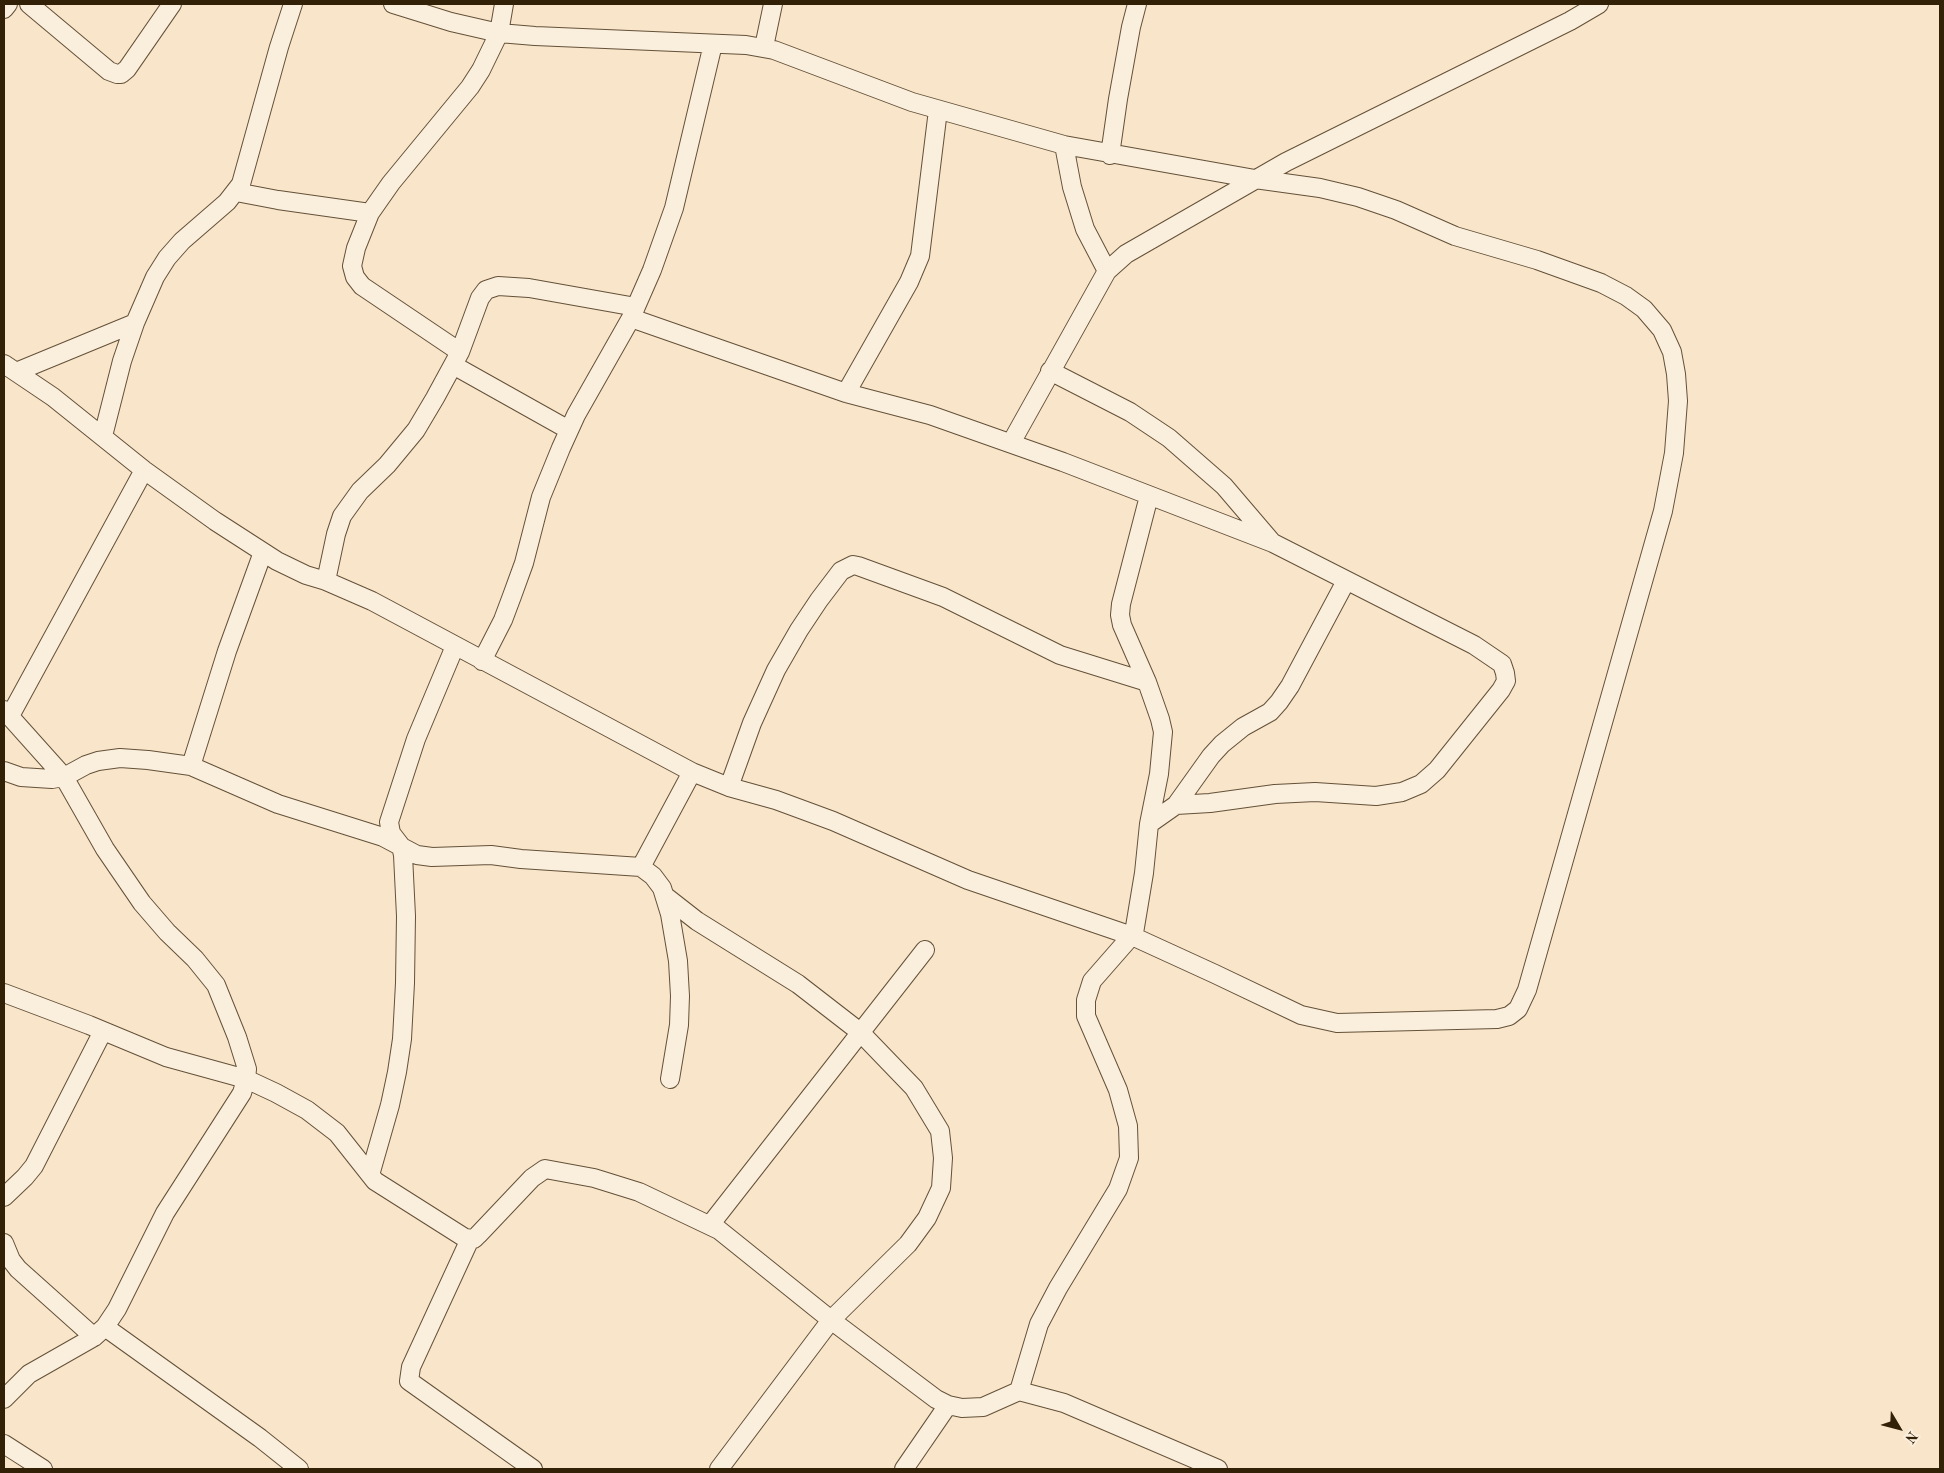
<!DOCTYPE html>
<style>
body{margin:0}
#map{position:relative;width:1944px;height:1473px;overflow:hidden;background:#f8e5ca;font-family:"Old Standard TT",serif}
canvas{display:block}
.frame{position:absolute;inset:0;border:5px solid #322007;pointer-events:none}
.north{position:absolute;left:1874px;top:1403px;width:50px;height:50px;-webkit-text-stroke:4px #faeedd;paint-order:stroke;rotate:127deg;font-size:14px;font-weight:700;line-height:20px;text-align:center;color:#322007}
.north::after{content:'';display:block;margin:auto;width:18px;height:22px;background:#322007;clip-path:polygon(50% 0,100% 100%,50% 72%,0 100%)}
</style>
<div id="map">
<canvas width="1944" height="1473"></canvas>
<div class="frame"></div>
<div class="north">N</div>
</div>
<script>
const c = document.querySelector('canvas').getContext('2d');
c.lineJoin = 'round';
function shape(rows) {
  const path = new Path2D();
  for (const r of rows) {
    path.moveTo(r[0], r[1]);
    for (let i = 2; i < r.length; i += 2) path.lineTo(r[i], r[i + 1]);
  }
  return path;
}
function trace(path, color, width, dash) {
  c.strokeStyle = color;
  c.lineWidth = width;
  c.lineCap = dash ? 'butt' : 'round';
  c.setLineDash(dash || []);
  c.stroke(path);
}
const street = shape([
 [29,4,109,71,117,74,121,74,127,69,172,4],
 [4,9,8,4],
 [764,47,773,4],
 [1064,145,1072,187,1085,229,1107,271],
 [1110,155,1118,99,1131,27,1137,4],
 [236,192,278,200,370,213],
 [631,318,846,393,930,415,1063,462,1273,543,1474,645,1502,664,1505,673,1506,681,1501,690,1437,770,1421,784,1402,792,1376,796,1315,792,1275,794,1210,803,1176,805],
 [460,352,362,286,355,277,352,266,356,248,370,213,391,183,470,87,481,70,499,33,504,4],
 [4,364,53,397,144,470,215,521,277,561,306,575,326,581,372,601,692,772,729,787,776,800,833,821,968,880,1132,936,1215,974,1301,1015,1337,1023,1497,1019,1509,1016,1518,1009,1527,990,1663,511,1674,453,1678,401,1676,374,1672,352,1662,330,1644,309,1626,296,1601,283,1537,260,1455,236,1396,210,1358,197,1320,188,1255,179,1064,145,912,102,774,50,746,45,535,36,499,33,451,22,393,4],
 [453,365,569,430],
 [1050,371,1130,412,1169,438,1224,486,1271,541],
 [16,372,135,323],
 [846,393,909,282,920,256,938,110],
 [103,436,122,361,135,323,155,277,167,258,182,241,227,202,241,184,279,47,293,4],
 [1011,443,1107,271,1126,254,1286,162,1570,21,1599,4],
 [326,581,336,534,342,516,360,491,387,465,416,430,435,398,460,352,480,298,486,290,498,286,529,288,636,307],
 [482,661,503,620,512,596,524,563,541,497,561,448,576,415,631,318,652,270,674,208,713,44],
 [4,710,64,777,105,849,142,903,167,932,195,959,216,985,237,1037,247,1069,246,1079,242,1093,165,1213,117,1309,105,1327,94,1337,29,1374,4,1399],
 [10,716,144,470],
 [191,766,227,651,263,552],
 [4,771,21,777,52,779,64,777,86,765,98,761,120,758,148,760,191,766,278,804,383,837,417,855,432,857,491,855,521,859,641,867,653,876,662,888,670,914,678,961,680,996,679,1025,670,1079],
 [729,787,752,723,776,670,799,630,819,600,841,571,853,565,858,566,943,597,1060,655,1147,682],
 [1149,824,1176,805,1211,756,1222,744,1243,727,1270,712,1279,702,1290,686,1346,581],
 [641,867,692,772],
 [665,896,697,921,798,984,860,1032,914,1088,940,1131,943,1158,941,1188,927,1218,908,1244,831,1320,719,1469],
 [4,993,89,1025,166,1057,246,1079,276,1093,307,1110,337,1133,375,1181,465,1238,474,1239,478,1235,532,1178,545,1169,594,1178,639,1192,719,1230,831,1320,936,1399,948,1405,962,1408,983,1407,1019,1391,1064,1403,1218,1469],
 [370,1175,390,1105,397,1072,402,1039,405,983,406,916,403,855,401,846,391,833,389,822,416,739,455,646],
 [4,1197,25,1177,34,1166,103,1031],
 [710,1225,925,950],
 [470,1239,411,1367,409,1381,533,1469],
 [4,1243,11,1260,18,1269,94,1337],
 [105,1327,260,1438,299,1469],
 [1019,1391,1039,1324,1058,1288,1118,1189,1129,1158,1128,1126,1118,1090,1086,1016,1086,1000,1092,981,1134,933,1144,873,1149,824,1159,774,1163,732,1160,719,1147,682,1122,625,1120,615,1121,604,1149,496],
 [4,1444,43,1469],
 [904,1469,948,1405]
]);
trace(street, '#645138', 20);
trace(street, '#faeedd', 18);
</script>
